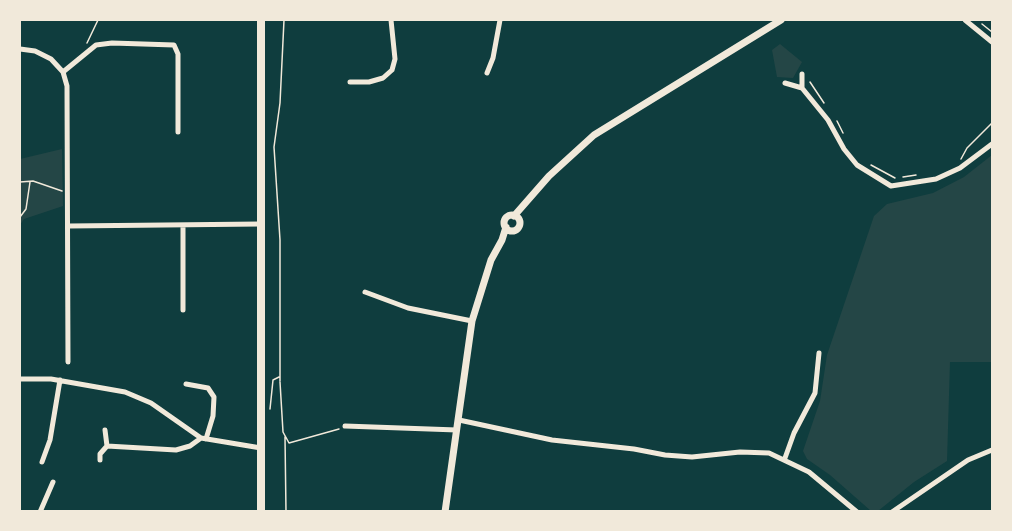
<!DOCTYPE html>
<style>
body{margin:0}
#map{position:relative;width:1012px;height:531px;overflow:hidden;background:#0f3d3e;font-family:"Fira Sans Condensed",sans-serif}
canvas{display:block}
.frame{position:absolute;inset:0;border:21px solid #f1e9da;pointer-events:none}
</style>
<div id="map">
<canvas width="1012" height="531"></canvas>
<div class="frame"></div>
</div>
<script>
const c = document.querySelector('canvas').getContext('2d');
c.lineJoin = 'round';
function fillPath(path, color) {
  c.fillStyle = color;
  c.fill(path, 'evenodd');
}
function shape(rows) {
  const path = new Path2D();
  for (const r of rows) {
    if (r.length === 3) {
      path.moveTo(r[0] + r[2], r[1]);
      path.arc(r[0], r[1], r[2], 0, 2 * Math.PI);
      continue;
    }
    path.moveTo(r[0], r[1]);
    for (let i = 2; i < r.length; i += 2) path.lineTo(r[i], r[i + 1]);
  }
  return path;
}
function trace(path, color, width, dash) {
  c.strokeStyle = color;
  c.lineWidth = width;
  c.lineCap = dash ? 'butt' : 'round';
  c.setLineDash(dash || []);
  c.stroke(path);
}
const green = shape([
 [780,44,802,62,793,78,777,77,772,50],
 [62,149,63,206,24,219,20,225,20,159],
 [992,155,992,362,950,362,947,461,914,482,878,511,871,511,830,475,807,459,803,451,820,401,827,355,874,216,887,204,933,193,964,177]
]);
const path = shape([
 [982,24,992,32],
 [87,43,98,20],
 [810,82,824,103],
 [837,121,843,133],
 [961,159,967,148,992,123],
 [871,165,895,178],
 [903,177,916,175],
 [20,182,33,181,62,191],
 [20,217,26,209,30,182],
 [280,381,280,240,274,147,280,103,284,20],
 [280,382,283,432,289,443,339,429],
 [270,409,273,380,279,377],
 [285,437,286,512]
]);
const minor = shape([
 [965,20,992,42],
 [20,49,35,51,51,59,63,72,67,86,68,362],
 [63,72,96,45,112,43,174,45,178,54,178,132],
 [487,73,493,58,500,20],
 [350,82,369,82,383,78,392,70,395,59,391,20],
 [785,83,802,88,802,74],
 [802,88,828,120,844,149,857,165,891,186,936,179,960,168,992,144],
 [183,225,183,310],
 [69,226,260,224],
 [365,292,408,308,472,321],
 [20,379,51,379,125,392,151,403,201,438,261,448],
 [186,384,208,388,214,397,213,416,206,439],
 [459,420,552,440,634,449,665,455,692,457,740,452,769,453,809,472,857,512],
 [345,426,457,430],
 [107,446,176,450,190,446,201,438],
 [785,458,794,433,815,393,819,353],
 [100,460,100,454,107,446,105,430],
 [42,462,50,440,60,380],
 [40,512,53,482],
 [892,512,968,460,992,450]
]);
const secondary = shape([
 [512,223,8],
 [514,216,549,176,594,135,781,20],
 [445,512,472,321,491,260,502,240,506,227]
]);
const primary = shape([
 [261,512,261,20]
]);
fillPath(green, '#244646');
trace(path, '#f1e9da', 1.5);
trace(minor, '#f1e9da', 5);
trace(secondary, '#f1e9da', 7);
trace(primary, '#f1e9da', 8);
</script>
